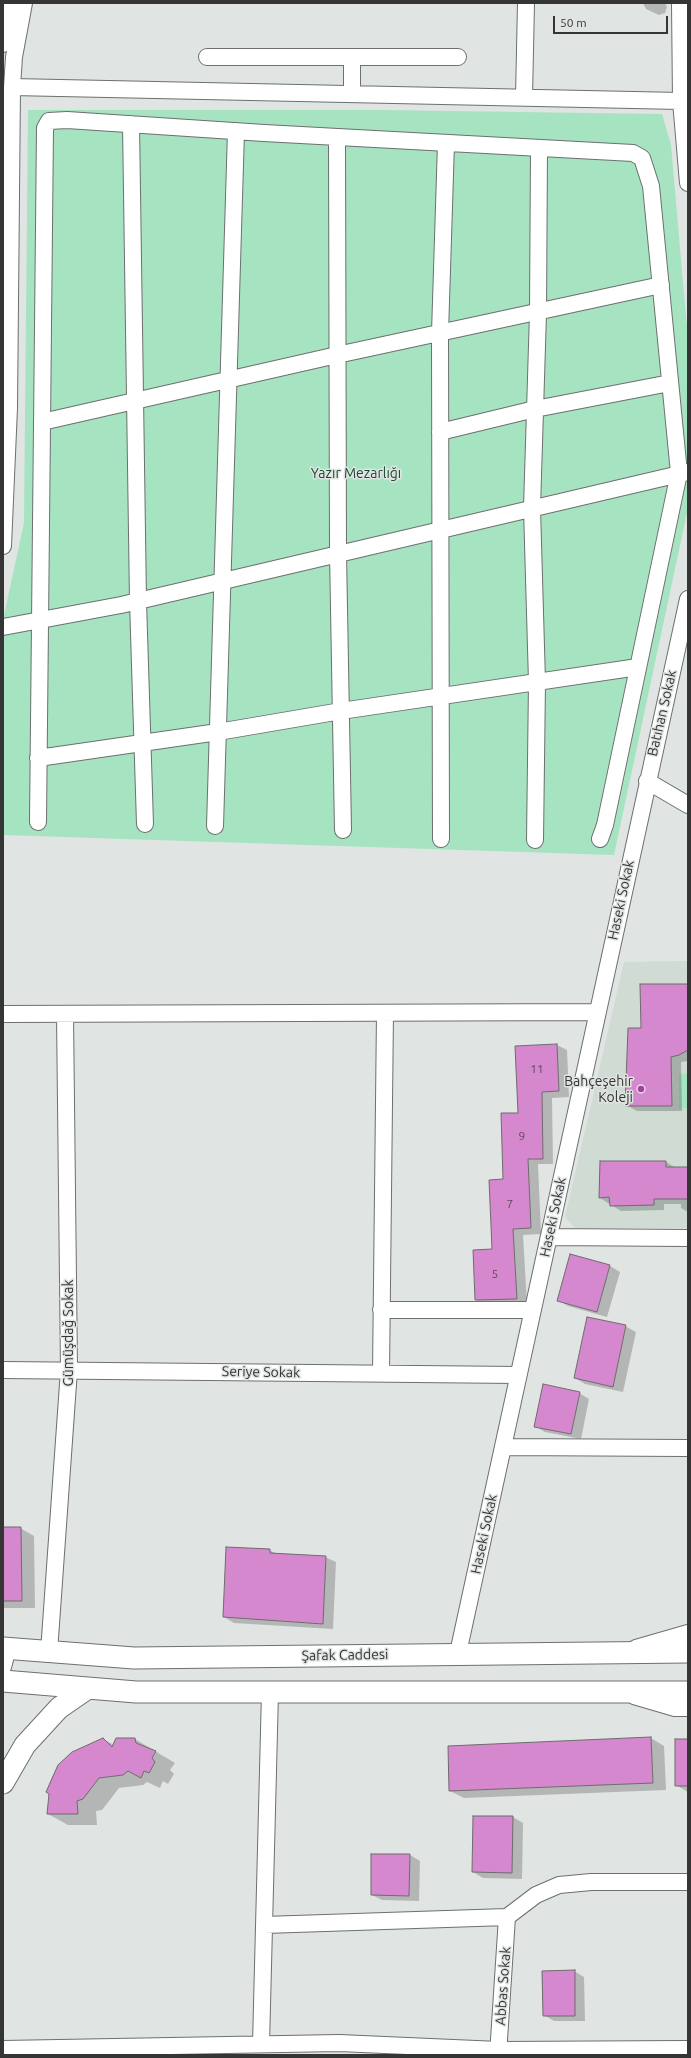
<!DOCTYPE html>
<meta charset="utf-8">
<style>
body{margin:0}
#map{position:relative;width:691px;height:2058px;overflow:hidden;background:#e0e4e2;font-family:Ubuntu,sans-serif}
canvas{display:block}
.frame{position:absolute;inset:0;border:4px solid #343534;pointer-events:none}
.scale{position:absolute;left:553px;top:16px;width:115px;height:18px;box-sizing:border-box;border:2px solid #343534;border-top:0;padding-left:5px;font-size:12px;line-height:14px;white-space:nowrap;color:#343534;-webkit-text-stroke:3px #e0e4e2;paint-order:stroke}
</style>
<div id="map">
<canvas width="691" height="2058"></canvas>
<div class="frame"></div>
<div class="scale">50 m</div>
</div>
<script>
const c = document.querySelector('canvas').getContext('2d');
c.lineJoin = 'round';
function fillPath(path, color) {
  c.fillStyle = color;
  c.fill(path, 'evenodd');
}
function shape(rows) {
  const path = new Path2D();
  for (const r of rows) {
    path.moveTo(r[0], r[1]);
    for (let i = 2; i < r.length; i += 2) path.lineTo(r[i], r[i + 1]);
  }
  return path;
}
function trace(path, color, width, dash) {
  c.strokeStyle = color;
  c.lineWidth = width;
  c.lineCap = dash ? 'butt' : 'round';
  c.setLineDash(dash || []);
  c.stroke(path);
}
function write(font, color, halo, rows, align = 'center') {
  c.font = font + ' Ubuntu,sans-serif';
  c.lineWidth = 3;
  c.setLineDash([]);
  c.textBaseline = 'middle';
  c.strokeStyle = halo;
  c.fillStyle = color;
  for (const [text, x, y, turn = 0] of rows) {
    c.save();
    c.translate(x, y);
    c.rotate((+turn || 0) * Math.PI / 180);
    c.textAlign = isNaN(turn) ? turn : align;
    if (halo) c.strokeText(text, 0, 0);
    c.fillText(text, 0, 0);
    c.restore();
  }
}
const built = shape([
 [688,961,688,1228,575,1228,565,1217,624,962]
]);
const green = shape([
 [28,110,378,110,662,114,671,145,688,339,688,508,614,855,3,835,3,620,24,523],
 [679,1074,688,1074,688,1108,679,1109]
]);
const shadow = shape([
 [643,3,665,3,667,7,665,13,659,15,646,9],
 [688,985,688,1061,681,1062,682,1111,637,1111,626,1105,642,1029],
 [557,1045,567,1050,569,1097,552,1098,553,1164,538,1164,541,1234,523,1235,527,1304,486,1306,476,1300,493,1250,504,1180,519,1114],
 [666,1162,676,1168,688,1168,688,1212,681,1208,681,1204,664,1204,664,1210,621,1211,600,1198],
 [610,1266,620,1272,607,1317,568,1306,558,1300],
 [625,1326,636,1332,623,1392,585,1384,575,1378],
 [579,1393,589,1399,581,1439,545,1432,535,1426],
 [3,1528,20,1528,34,1536,35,1608,3,1608],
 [269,1550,277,1554,325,1557,336,1562,333,1629,234,1623,224,1617],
 [651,1738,664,1746,666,1790,464,1798,450,1791],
 [103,1739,114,1745,135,1739,175,1763,170,1770,174,1774,168,1784,163,1781,160,1788,147,1782,143,1785,119,1788,102,1810,96,1811,97,1825,68,1825,48,1814,50,1793,47,1791,50,1782,58,1765],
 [688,1740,688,1792,676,1785],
 [474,1817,513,1817,523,1823,522,1879,483,1878,473,1872],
 [410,1855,420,1861,419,1901,382,1900,372,1895],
 [574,1971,584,1977,585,2021,554,2021,544,2015]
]);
const building = shape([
 [640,984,688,984,688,1050,679,1055,671,1057,672,1106,625,1106,628,1028,641,1028,640,984],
 [557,1044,559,1091,542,1092,543,1159,528,1159,531,1228,513,1229,517,1299,475,1300,473,1250,492,1249,489,1180,503,1179,501,1113,518,1113,515,1046,557,1044],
 [600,1161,666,1161,666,1167,688,1167,688,1199,654,1199,654,1205,610,1206,609,1197,599,1198,600,1161],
 [570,1254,610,1265,597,1312,557,1301,570,1254],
 [587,1317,626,1325,613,1387,574,1378,587,1317],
 [543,1384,580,1392,571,1434,534,1427,543,1384],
 [3,1527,21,1527,22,1601,3,1601,3,1527],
 [226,1547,270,1549,270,1553,326,1556,323,1624,223,1617,226,1547],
 [651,1737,653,1783,449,1791,448,1746,651,1737],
 [103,1738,112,1747,116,1738,135,1738,136,1743,156,1751,152,1758,155,1762,149,1773,144,1771,141,1778,128,1771,123,1775,99,1778,83,1799,77,1801,78,1814,47,1814,49,1794,46,1792,58,1765,72,1752,103,1738],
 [675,1739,688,1739,688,1786,675,1786,675,1739],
 [473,1816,513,1816,512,1873,472,1872,473,1816],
 [371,1854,410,1854,409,1896,371,1895,371,1854],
 [575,1970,575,2016,543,2016,542,1971,575,1970]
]);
const minor = shape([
 [680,3,681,101,688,183],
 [3,44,10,3],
 [207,57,458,57],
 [352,57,352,94],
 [12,87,681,101],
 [524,97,526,3],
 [131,124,138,601,145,824],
 [337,137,338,553,343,830],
 [42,422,337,355,661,285],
 [440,432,535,409,670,383],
 [3,546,9,408,12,87,14,57,24,3],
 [3,627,121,605,688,472],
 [38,758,218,732,341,711,638,667],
 [647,781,688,805],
 [38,822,45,128,49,121,67,120,264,133,633,153,642,158,651,186,679,473,605,825,600,839],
 [215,826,236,131],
 [441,839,440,333,446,143],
 [535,840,537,682,532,508,538,313,539,148],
 [3,1014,597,1012],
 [549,1237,688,1238],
 [381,1310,532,1310],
 [3,1370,518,1375],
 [381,1373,385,1013],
 [503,1447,688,1448],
 [636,1648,688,1633],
 [49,1652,69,1370,65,1014],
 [458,1653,688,599],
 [3,1667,8,1648],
 [634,1696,675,1708,688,1708],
 [264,1925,507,1917,536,1895,559,1885,591,1882,688,1882],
 [261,2044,270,1692],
 [3,2049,339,2043,499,2050,688,2049],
 [498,2055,507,1917]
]);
const major = shape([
 [3,1648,134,1658,688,1652],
 [3,1681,136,1692,688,1692],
 [3,1783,25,1745,59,1708,88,1688]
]);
const markers = [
 [641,1089,4,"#a83fa1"]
];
const numberNames = [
 ["11",537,1069],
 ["9",522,1136],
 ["7",510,1204],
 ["5",495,1274]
];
const parkNames = [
 ["Yazır Mezarlığı",356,473]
];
const streetNames = [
 ["Batıhan Sokak",662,713,-77],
 ["Haseki Sokak",621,900,-78],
 ["Haseki Sokak",553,1217,-78],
 ["Gümüşdağ Sokak",68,1333,-90],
 ["Seriye Sokak",261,1372,1],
 ["Haseki Sokak",484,1534,-78],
 ["Şafak Caddesi",345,1655,-1],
 ["Abbas Sokak",503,1986,-86]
];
const poiNames = [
 ["Bahçeşehir",633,1081],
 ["Koleji",633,1097]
];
fillPath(built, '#d0dbd4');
fillPath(green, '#a5e3c1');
fillPath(shadow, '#0003');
fillPath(building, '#d588cd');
trace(building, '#6e6b6d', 1);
trace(minor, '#6c706e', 18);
trace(major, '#6c706e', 23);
trace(minor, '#fff', 16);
trace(major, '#fff', 21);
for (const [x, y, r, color] of markers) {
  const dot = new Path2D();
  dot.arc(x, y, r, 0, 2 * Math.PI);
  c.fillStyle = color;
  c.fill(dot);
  trace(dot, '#e0e4e2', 1.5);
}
write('12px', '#5c4a5a', null, numberNames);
write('14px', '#1b4933', '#e0e4e2', parkNames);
write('14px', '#343534', '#e0e4e2', streetNames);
write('14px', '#343534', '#e0e4e2', poiNames, 'right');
</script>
